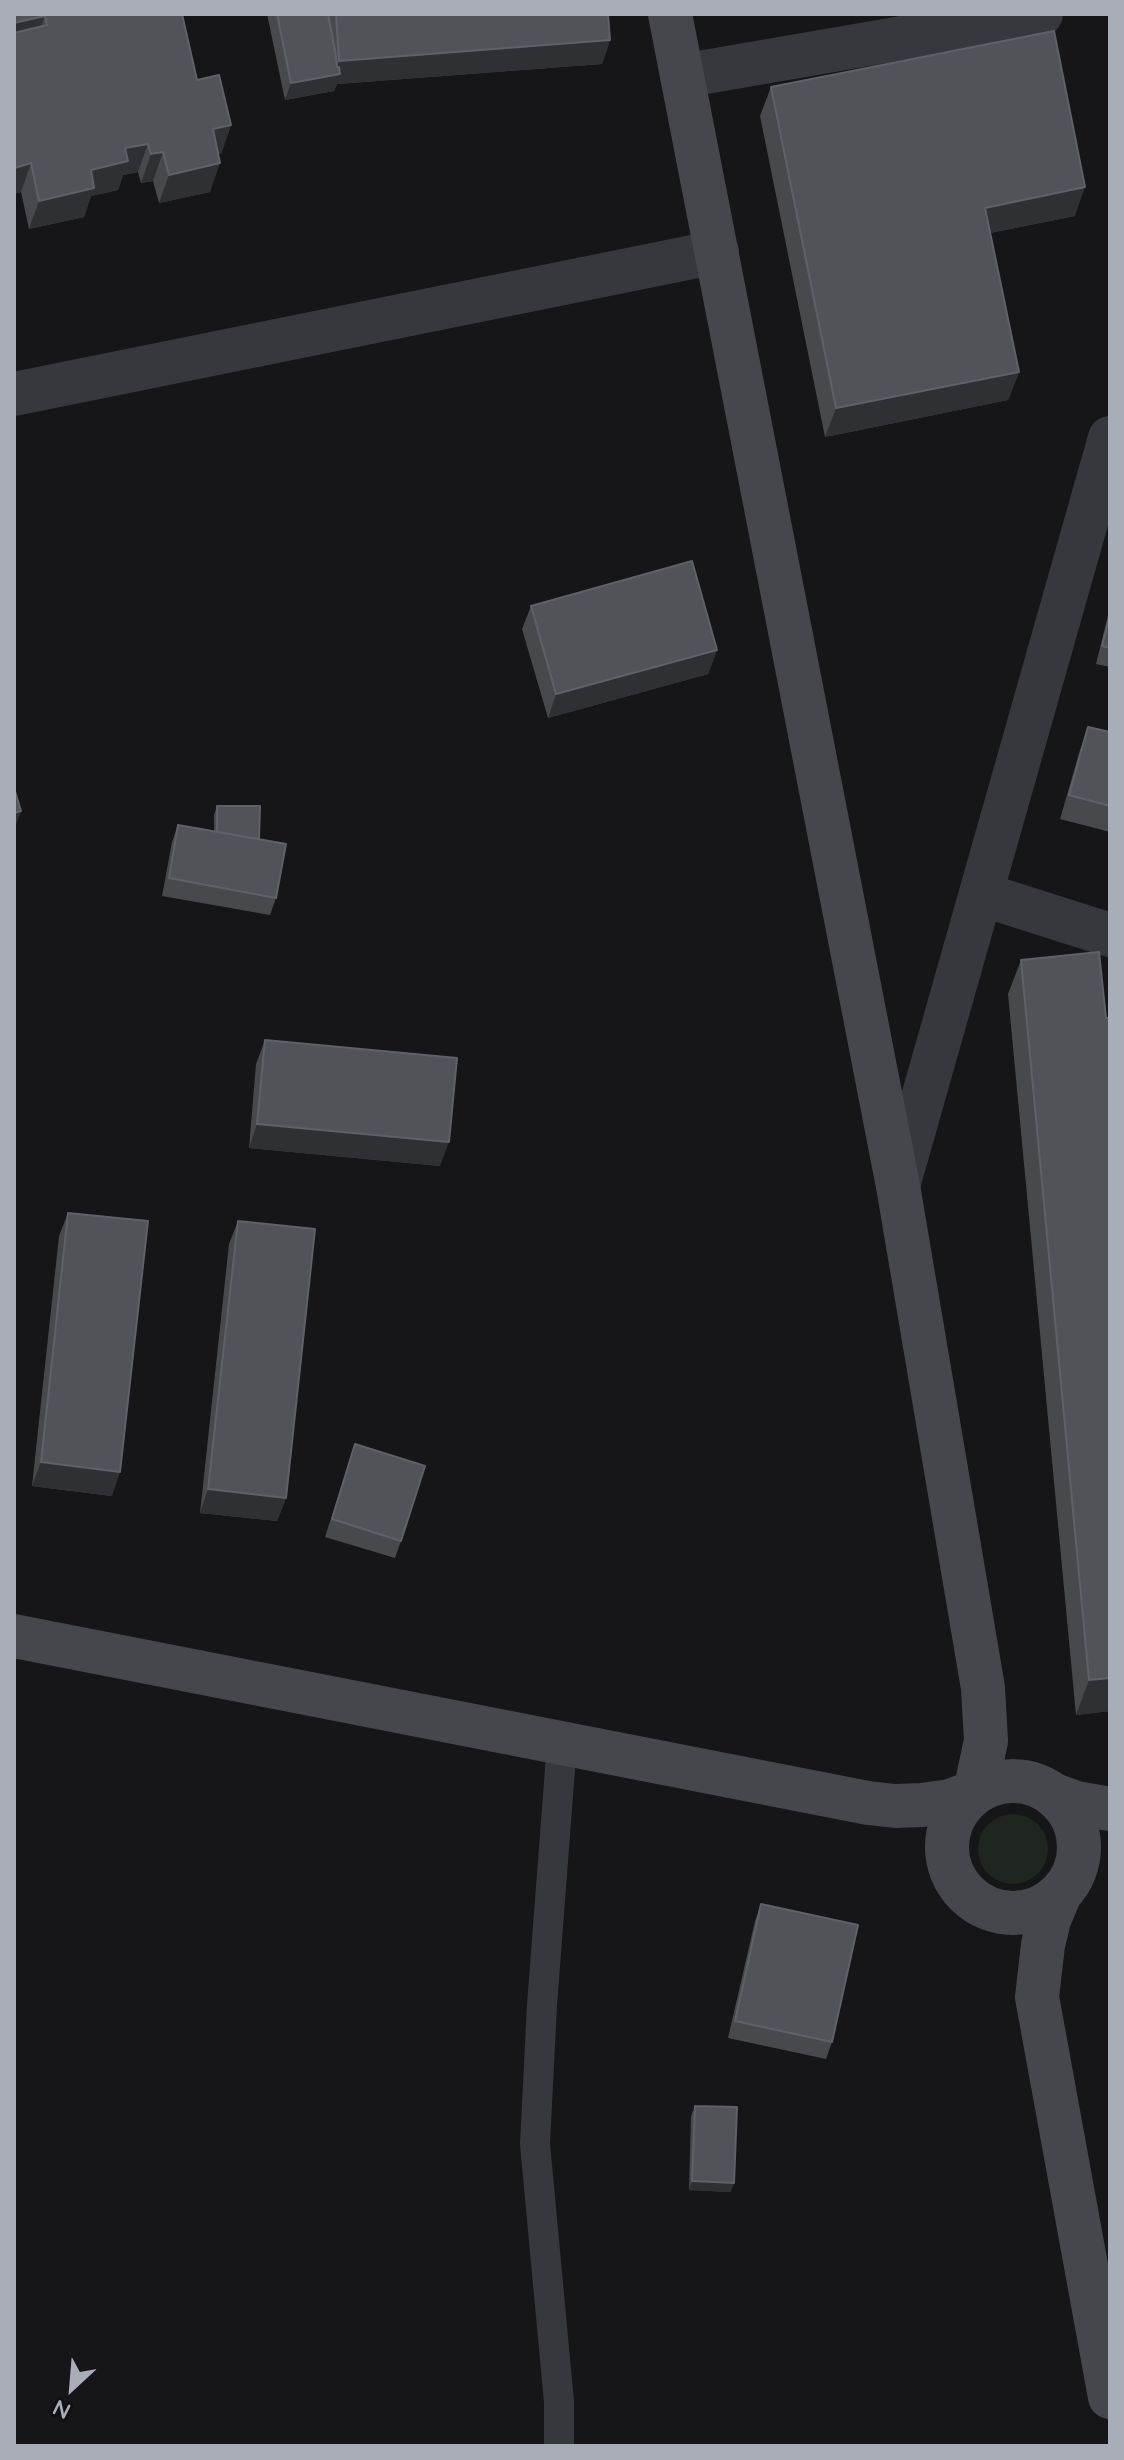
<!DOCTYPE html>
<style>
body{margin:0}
#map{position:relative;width:1124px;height:2460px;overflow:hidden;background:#161618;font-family:Quicksand,sans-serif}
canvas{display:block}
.frame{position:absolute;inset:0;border:16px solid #a8adb8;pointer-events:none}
.north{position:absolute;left:32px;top:2348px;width:80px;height:80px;-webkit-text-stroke:6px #111113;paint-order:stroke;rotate:206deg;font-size:22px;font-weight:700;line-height:32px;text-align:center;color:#a8adb8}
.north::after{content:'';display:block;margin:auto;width:28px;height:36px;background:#a8adb8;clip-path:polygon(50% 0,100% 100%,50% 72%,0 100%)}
</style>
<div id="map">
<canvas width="1124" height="2460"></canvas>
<div class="frame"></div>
<div class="north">N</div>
</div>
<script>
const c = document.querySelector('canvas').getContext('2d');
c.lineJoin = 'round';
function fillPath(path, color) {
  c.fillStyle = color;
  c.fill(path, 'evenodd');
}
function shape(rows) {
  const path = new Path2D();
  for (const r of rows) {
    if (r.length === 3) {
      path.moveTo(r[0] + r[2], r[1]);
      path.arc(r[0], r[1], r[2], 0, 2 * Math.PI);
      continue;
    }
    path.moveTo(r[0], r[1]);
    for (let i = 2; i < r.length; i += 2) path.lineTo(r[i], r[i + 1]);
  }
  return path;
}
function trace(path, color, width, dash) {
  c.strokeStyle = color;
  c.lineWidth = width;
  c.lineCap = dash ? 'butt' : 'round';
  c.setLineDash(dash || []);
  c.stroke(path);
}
const green = shape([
 [1013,1849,35]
]);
const lane = shape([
 [559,2446,559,2402,535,2144,542,2005,562,1743]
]);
const street = shape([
 [682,76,1041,14],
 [14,394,717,252],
 [981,894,1110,935],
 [898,1186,1110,438]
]);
const secondary = shape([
 [14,1636,868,1803,895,1806,922,1805,950,1801,975,1792,986,1741,983,1688,898,1186,670,14],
 [1013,1847,66],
 [1054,1795,1076,1803,1110,1809],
 [1059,1896,1049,1920,1043,1945,1037,1997,1110,2397]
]);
const wall = shape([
 [14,14,182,14,197,80,231,125,221,154,218,154,210,192,159,203,153,181,141,183,138,172,123,175,118,190,91,196,84,217,29,229,21,192,14,194],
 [267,14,608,14,610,40,602,64,337,84,334,91,285,100],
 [771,87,1075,216,990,233,1019,372,1008,400,825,437,760,116],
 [531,606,717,650,708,674,548,718,522,629],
 [1110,607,1110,667,1096,664],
 [1088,727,1110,732,1110,832,1060,819,1080,750],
 [217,806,259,839,276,898,270,915,162,896,172,842,178,825,214,831,214,815],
 [1021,960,1106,1018,1110,1711,1076,1715,1008,994],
 [265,1040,440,1166,249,1148,256,1064],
 [68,1213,112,1496,32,1486,59,1236],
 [238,1221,286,1498,277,1521,200,1513,229,1244],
 [355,1444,401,1541,395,1558,325,1537],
 [761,1904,832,2042,826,2059,728,2038,755,1921],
 [695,2106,731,2192,689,2190,691,2116]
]);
const shadedWall = shape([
 [45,16,34,45,14,49,14,23],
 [610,40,602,64,337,84,334,91,285,100,291,83,334,75,339,61],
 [231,125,221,154,203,158,213,129],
 [148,144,138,172,123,175,118,190,91,196,84,217,29,229,39,201,125,148],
 [163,152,153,181,141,183,151,154],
 [31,163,21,192,14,194,15,168],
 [220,163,210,192,159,203,169,175],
 [1085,187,1075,216,975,236,985,208],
 [1019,372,1008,400,825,437,836,408],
 [717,650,708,674,548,718,556,694],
 [21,811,15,828,14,828,14,813],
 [257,1124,449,1142,440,1166,249,1148],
 [41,1462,120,1472,112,1496,32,1486],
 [208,1489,286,1498,277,1521,200,1513],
 [1110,1678,1110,1711,1076,1715,1089,1680],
 [692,2181,734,2183,731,2192,689,2190]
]);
const building = shape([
 [14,14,182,14,197,80,219,75,231,125,213,129,220,163,169,175,163,152,151,154,148,144,125,148,128,161,91,170,94,188,39,201,31,163,15,168,14,165,14,33,47,25,45,16,14,23,14,14],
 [277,14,328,14,335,50,337,67,339,67,340,74,291,83,277,14],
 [336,14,608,14,610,40,339,61,336,14],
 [1054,31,1085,187,985,208,1019,372,836,408,771,87,1054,31],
 [692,561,717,650,556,694,531,606,692,561],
 [1110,615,1110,648,1102,646,1110,615],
 [1088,727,1110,732,1110,806,1069,795,1088,727],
 [14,788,21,811,14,813,14,788],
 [217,806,260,806,259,839,217,832,217,806],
 [178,825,286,844,276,898,169,878,178,825],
 [1099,952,1106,1018,1110,1018,1110,1678,1089,1680,1021,960,1099,952],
 [265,1040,457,1058,449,1142,257,1124,265,1040],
 [68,1213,148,1221,120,1472,41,1462,68,1213],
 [238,1221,315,1229,286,1498,208,1489,238,1221],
 [355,1444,425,1466,401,1541,332,1519,355,1444],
 [761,1904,858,1925,832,2042,735,2021,761,1904],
 [695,2106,737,2107,734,2183,692,2181,695,2106]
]);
fillPath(green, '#1e261f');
trace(lane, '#37383d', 30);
trace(street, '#37383d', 44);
trace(secondary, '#45474d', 44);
fillPath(wall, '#47494d');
fillPath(shadedWall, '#2f3033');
fillPath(building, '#525359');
trace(building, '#5f6168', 2);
</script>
